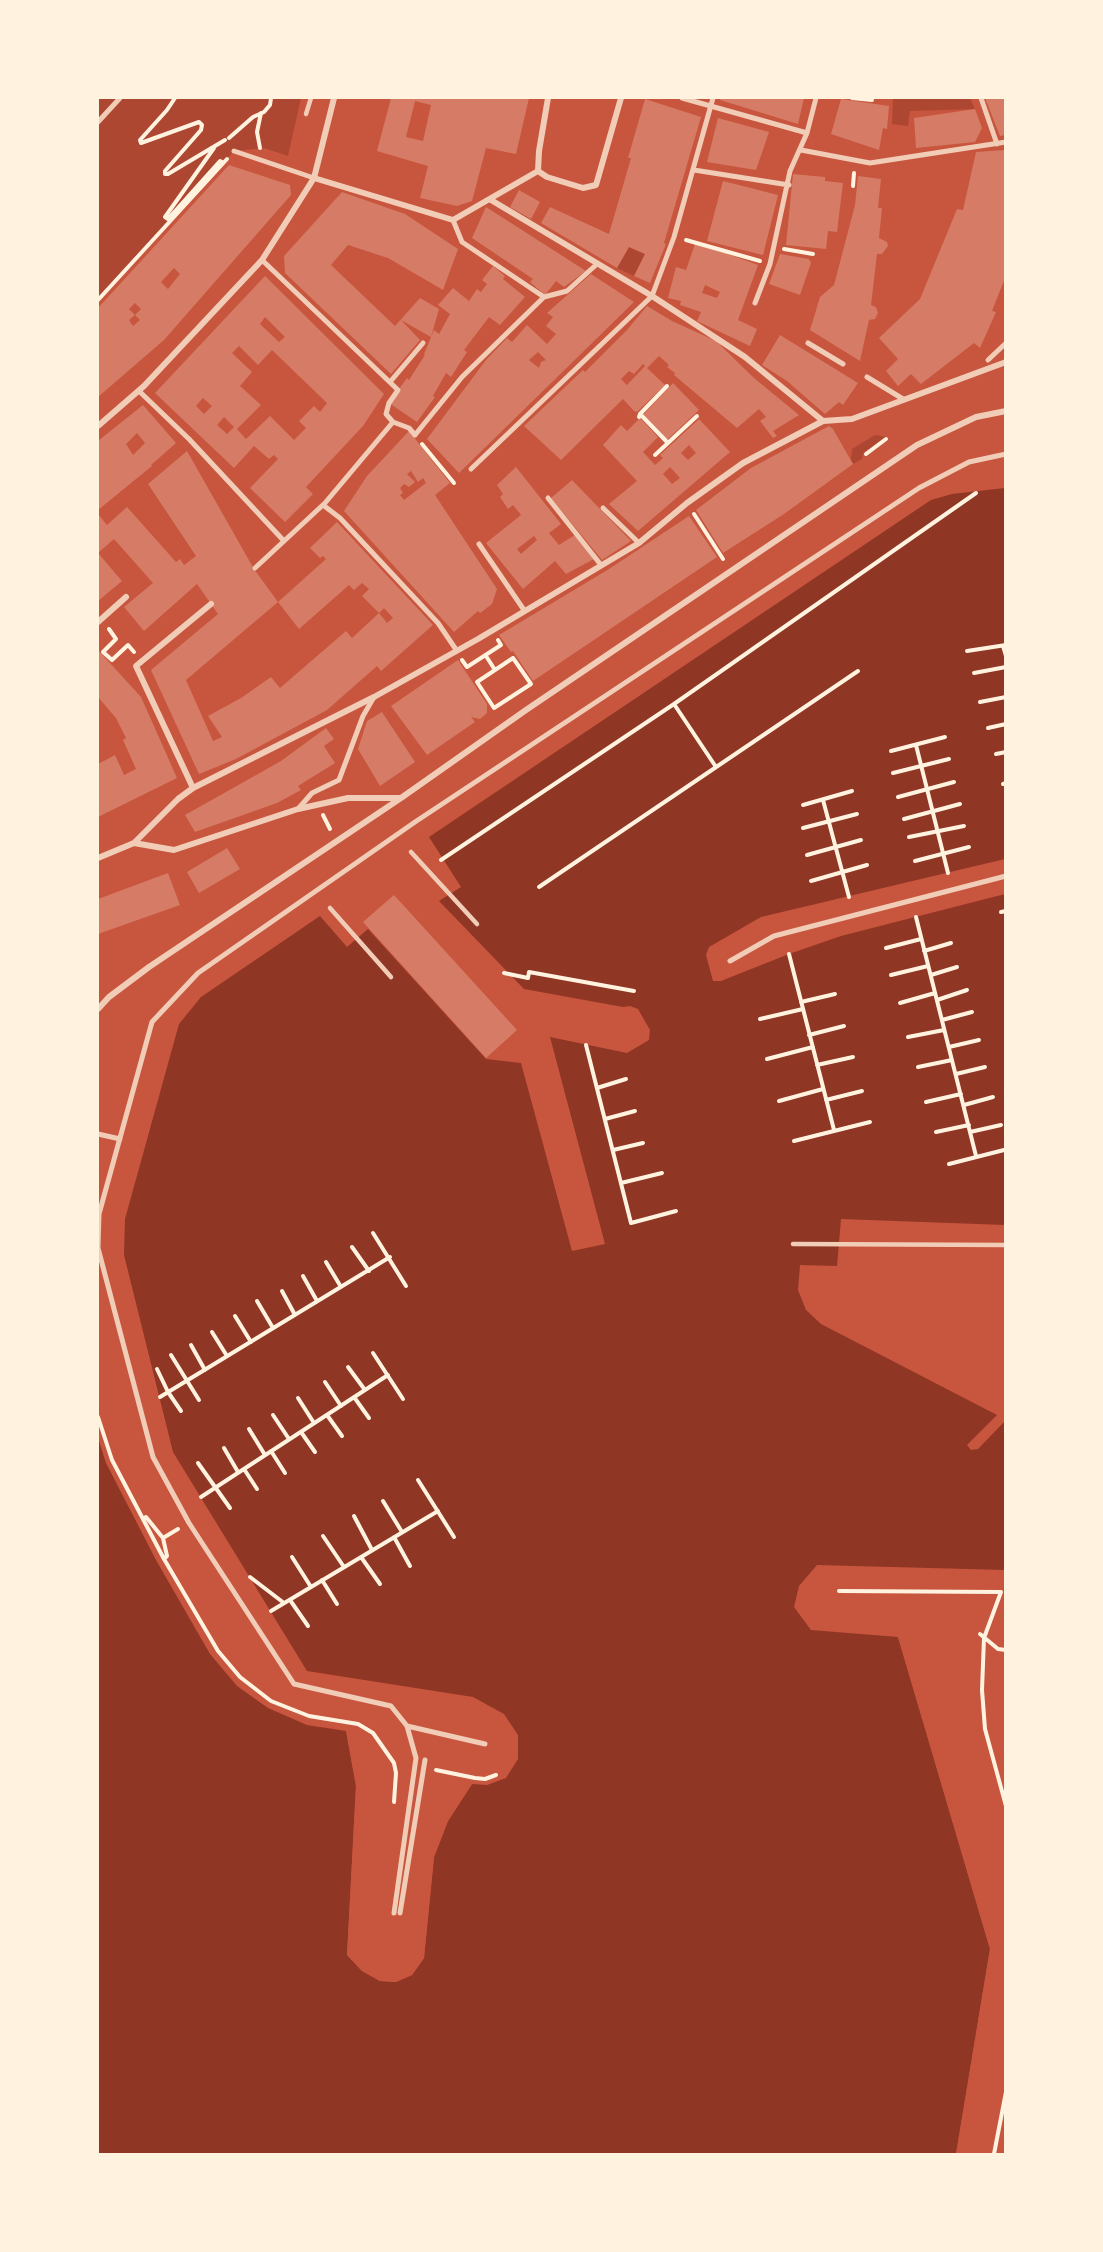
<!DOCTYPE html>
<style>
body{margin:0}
#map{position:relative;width:1103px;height:2252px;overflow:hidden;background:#c8553d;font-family:Roboto,sans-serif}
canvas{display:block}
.frame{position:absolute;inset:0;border:99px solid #fff3e0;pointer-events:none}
</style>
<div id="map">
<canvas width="1103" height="2252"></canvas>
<div class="frame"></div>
</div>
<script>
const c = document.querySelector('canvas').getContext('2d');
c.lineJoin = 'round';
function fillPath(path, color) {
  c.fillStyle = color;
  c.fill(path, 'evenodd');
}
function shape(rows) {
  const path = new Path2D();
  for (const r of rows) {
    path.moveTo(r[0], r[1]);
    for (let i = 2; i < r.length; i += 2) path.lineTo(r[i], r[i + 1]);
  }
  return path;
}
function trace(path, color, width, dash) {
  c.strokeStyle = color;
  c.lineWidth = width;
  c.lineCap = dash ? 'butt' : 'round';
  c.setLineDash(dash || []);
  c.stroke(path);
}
const green = shape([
 [98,98,301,98,288,156,264,148,234,151,98,300],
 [893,98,970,98,975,109,910,111,908,126,892,124],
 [629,247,645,254,634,276,617,268],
 [875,435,886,437,863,453,862,459,853,464,851,459,852,449]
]);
const water = shape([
 [1005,488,1005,859,761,917,709,947,706,955,713,981,721,981,789,954,841,936,1005,894,1005,1225,841,1219,837,1266,800,1265,798,1290,806,1310,821,1324,997,1415,967,1445,971,1450,978,1449,1005,1421,1005,1570,817,1565,799,1586,794,1607,811,1630,898,1637,990,1949,956,2154,98,2154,98,1438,106,1463,156,1560,210,1654,237,1686,268,1708,307,1725,346,1731,356,1786,347,1955,362,1971,380,1981,396,1982,412,1975,424,1958,434,1857,448,1821,472,1784,487,1785,506,1778,518,1759,518,1735,504,1714,473,1697,307,1671,173,1452,124,1255,125,1219,179,1024,201,997,320,916,347,947,368,929,486,1059,521,1063,572,1251,605,1244,550,1037,627,1053,649,1040,650,1030,638,1009,630,1006,623,1007,524,989,439,901,461,887,429,837,931,500,952,494]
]);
const pier = shape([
 [898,1637,901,1637,993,1949,959,2154,956,2154,990,1949],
 [346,1731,349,1731,359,1786,350,1954,364,1969,381,1978,395,1979,410,1973,421,1957,431,1856,446,1819,469,1783,472,1784,448,1821,434,1857,424,1958,412,1975,396,1982,380,1981,362,1971,347,1955,356,1786]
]);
const building = shape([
 [391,98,529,98,516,154,486,148,472,201,457,206,420,198,428,166,377,151],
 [415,101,431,105,423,141,406,137],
 [720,98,804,98,798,124,720,100],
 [985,98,1005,98,1005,135,1000,136],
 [645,99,701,117,664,243,666,244,650,283,634,276,645,254,629,247,617,268,541,223,550,207,609,234,631,158,628,158],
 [841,99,889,106,887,129,883,128,879,150,831,134],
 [975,109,982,128,975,142,916,148,914,118],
 [718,118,769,132,756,170,707,162],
 [1005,150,1005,278,992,311,996,312,980,348,974,343,921,384,911,374,898,386,886,371,898,359,879,338,920,299,957,209,963,210,976,152],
 [229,165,290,185,291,195,164,340,98,397,98,308],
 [174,268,180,274,168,289,161,282],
 [135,303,141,309,135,315,140,320,133,326,129,320,135,315,129,309],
 [793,174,825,177,825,181,843,183,837,232,828,231,826,249,786,245],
 [858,176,881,179,878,208,882,208,879,238,887,242,888,246,882,254,877,254,871,305,876,307,878,313,875,319,869,320,860,361,810,330,820,297,834,285,855,205],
 [723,181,778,195,763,255,707,241],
 [519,190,540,202,531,219,510,207],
 [342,192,405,214,458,249,443,290,388,258,348,245,331,265,395,326,420,298,439,309,431,337,401,320,420,340,391,374,285,273,284,256],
 [486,207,586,271,564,287,556,281,545,295,530,282,533,279,472,238],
 [695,244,706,246,758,265,738,320,757,329,750,346,697,321,701,312,680,305,681,301,668,298,676,267,686,270],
 [705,285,720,292,717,298,702,293],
 [780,254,809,259,811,263,800,295,769,284],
 [493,266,505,276,503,279,525,297,500,325,489,317,464,350,467,352,451,377,446,373,433,396,435,397,417,422,389,403,407,378,409,380,425,355,424,354,434,330,439,334,450,314,438,305,453,288,469,301,477,289,481,292,487,284,482,280],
 [591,274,634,302,459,473,427,439,486,360,507,338,512,342,527,325,547,344,556,334,546,326,553,317,547,313],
 [538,352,546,360,541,362,539,368,529,360],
 [265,276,384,394,363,426,306,487,313,494,285,522,250,488,278,459,274,455,269,459,254,446,234,468,155,393],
 [265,317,285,337,279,342,260,324],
 [239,346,258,365,272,350,327,403,320,412,314,406,299,421,306,428,294,440,270,416,246,439,237,429,261,405,240,386,252,372,232,353],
 [203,398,212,406,204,414,196,406],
 [224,417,234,427,227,434,217,425],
 [647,306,672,321,716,341,754,378,799,415,773,431,777,436,773,438,760,421,766,417,759,409,737,428,674,375,675,373,667,367,669,365,659,356,647,368,665,385,637,412,634,411,623,399,561,460,524,426,583,370,585,372,627,330],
 [643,364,645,366,627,385,621,379,629,371,634,374],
 [780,335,858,383,843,405,839,402,825,414,787,381,762,365],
 [673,383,699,410,667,440,643,415],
 [143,405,176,443,151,465,152,466,98,510,98,441],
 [137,433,145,443,133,455,126,444],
 [640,418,658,437,643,452,655,465,663,458,660,455,699,419,730,452,638,531,609,504,637,481,603,445,621,425,627,431],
 [689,445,696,453,688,460,681,453],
 [670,467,680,478,672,484,663,474],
 [829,426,833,429,853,464,784,514,723,553,696,510,751,468],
 [409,431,450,483,435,495,497,589,492,604,480,613,478,611,454,632,344,511,367,476],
 [411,471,418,482,423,478,426,483,404,500,400,495,403,493,400,488,404,484,409,487,415,482,407,474],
 [187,451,254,569,278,602,186,680,213,741,222,737,208,716,241,698,271,677,280,688,346,631,352,638,379,613,387,623,393,618,384,608,379,613,362,596,369,589,362,583,354,590,349,585,299,629,278,602,326,559,323,556,320,558,310,548,337,522,433,625,381,671,377,666,327,710,236,759,199,774,151,670,218,614,197,584,144,631,124,607,153,583,114,539,98,553,98,514,107,525,127,507,176,562,180,559,184,565,196,556,148,484],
 [516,467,561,524,549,533,559,545,575,535,594,559,566,574,555,561,523,589,486,543,521,515,513,505,508,509,500,497,503,494,497,485],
 [534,536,537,540,521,554,517,549],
 [572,480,605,514,631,541,602,560,551,498],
 [689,516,717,557,533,681,513,651,511,652,499,635,609,569],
 [98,553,122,581,98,601],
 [98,650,141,697,177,778,98,817,98,764,115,755,124,775,136,769,123,740,126,738,116,718,98,697],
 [458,660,487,704,487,713,480,719,471,717,475,722,427,755,391,706],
 [382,712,415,762,380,786,358,749,367,721],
 [326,728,334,739,324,746,335,763,298,786,301,790,277,803,195,832,185,815,281,761],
 [227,848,240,869,199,893,187,872],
 [168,873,180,905,98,934,98,899],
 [394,895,517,1030,486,1058,363,922]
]);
const path = shape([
 [175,98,167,110,140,140,141,143,199,122,202,125,201,130,165,171,165,174,168,174,225,140],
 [852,98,872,100],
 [229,138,253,117,264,112,270,105,271,98],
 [214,148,165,217,168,219,220,161,223,163],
 [260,148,257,132,261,113],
 [853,186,854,173],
 [686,240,760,261],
 [784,249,813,254],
 [98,300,227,159],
 [640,414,667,386],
 [639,417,640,414,668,443],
 [422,444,454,483],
 [866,454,886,439],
 [655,455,697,416],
 [694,514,723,559],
 [109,629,116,639,103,652,112,660,128,645,134,652],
 [1003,646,1006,656],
 [967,651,1006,645],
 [486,656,495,670],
 [513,658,531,684,494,708,477,682,513,658],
 [462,660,467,667,501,645,498,640],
 [974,673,1006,667],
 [980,702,1006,697],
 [674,704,716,767],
 [988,728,1006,724],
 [916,745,948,873],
 [891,751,945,737],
 [996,754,1006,752],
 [893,773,949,759],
 [1003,784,1006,783],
 [898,797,954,782],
 [823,800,849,897],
 [803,805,852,791],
 [323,815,330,829],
 [904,819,960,804],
 [803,828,857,814],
 [909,837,964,826],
 [807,855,861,840],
 [441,860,674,704,976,493],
 [915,861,969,847],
 [811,881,867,865],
 [539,887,858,671],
 [1001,912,1006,911],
 [916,917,976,1156],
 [886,948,921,939],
 [924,951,951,943],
 [789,954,834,1130],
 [504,973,528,978,529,972,634,991],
 [891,975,928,966],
 [931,975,957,967],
 [937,1000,967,990],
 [801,1002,835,994],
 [900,1003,935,993],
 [760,1019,803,1009],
 [942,1020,972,1012],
 [809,1035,844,1026],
 [908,1037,944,1030],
 [586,1045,631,1223,676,1211],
 [949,1047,979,1040],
 [767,1059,813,1047],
 [817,1065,853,1057],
 [918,1067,952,1060],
 [956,1074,985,1067],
 [597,1088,626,1079],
 [826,1100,862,1091],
 [779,1101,823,1089],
 [926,1102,961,1094],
 [964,1105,993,1097],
 [605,1119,635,1111],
 [936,1132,969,1125],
 [970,1132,1001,1125],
 [794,1141,870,1122],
 [613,1150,643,1143],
 [949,1164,1004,1150],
 [621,1183,662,1173],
 [373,1233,406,1286],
 [352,1247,369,1271],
 [326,1262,341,1287],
 [303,1276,317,1301],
 [282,1291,295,1315],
 [257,1301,273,1328],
 [235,1316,251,1342],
 [212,1332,227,1356],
 [191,1345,205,1370],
 [373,1353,403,1399],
 [171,1355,199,1400],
 [348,1367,365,1390],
 [157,1369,168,1392,181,1411],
 [325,1382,341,1406],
 [160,1397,390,1257],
 [354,1397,369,1418],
 [298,1398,314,1423],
 [273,1415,289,1439],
 [327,1415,342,1436],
 [98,1417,112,1460,164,1559,218,1651,240,1677,271,1701,309,1716,358,1724,373,1733,394,1763,396,1773,394,1802],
 [249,1429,265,1455],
 [301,1432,315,1452],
 [224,1448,238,1472],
 [271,1451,285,1473],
 [198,1463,230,1508],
 [244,1469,257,1489],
 [418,1480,454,1537],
 [201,1497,388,1375],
 [383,1501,402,1532],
 [354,1516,372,1550],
 [143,1519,146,1517,163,1538,167,1556,164,1559],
 [323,1536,344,1567],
 [394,1537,410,1566],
 [163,1538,178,1529],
 [292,1557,311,1587],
 [361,1557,380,1584],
 [250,1577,284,1603],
 [322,1580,337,1604],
 [839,1591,1001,1592,984,1638,982,1690,985,1729,1006,1806],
 [290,1600,308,1626],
 [271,1611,438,1511],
 [980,1634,998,1649,1006,1650],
 [436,1770,475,1778,485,1779,496,1775],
 [994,2154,1006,2092]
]);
const service = shape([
 [306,114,311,98],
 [411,852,477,924],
 [330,908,391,977],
 [793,1244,1006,1245]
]);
const pedestrian = shape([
 [682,98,807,133],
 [981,98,997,144],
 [98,122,120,98],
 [801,150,870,163,1006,142],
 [234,151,314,178],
 [694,170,789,185],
 [453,220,462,242,544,297],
 [262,260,398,390,389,403,386,414,393,422],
 [755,303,770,264,790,171,807,133,816,98],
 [808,343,843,364],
 [988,360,1006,343],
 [867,377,903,399],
 [390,382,423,343],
 [139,391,189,439,284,541],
 [471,469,652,296,674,237,713,98],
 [548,498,601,565],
 [323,505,340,518,438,623,457,651],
 [603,508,639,543],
 [479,544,524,610],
 [255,568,325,503,393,422,409,428,415,435,462,377,544,297,567,291,597,264],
 [298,809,312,793,339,780,363,716,374,697],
 [730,961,774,936,1006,876],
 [98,1134,120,1139],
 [98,1248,99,1214,152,1022,198,973,415,822,919,488,969,462,1006,454],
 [98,1248,153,1457,189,1523,294,1684,391,1706,407,1726,416,1758,394,1913],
 [407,1726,485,1744],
 [400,1913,425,1760]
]);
const minor = shape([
 [538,171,547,177,583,188,596,185,621,98],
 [538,171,539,151,548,98],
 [314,178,453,220,538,171],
 [491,200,652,296,745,357,823,421],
 [98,426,144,386,262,260,314,178,334,98],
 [98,622,126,597],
 [193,788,136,666,211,604],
 [134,843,174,850,298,809,348,798,400,798],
 [98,858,134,843,178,799,193,788,374,697,478,639,639,543,687,503,743,463,823,421,852,419,1006,362],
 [98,1009,109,997,149,967,401,798,526,710,917,445,976,417,1006,411]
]);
fillPath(green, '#ae4732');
fillPath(water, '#8f3625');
fillPath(pier, '#c8553d');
fillPath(building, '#d67c66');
trace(path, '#fff3e0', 4);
trace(service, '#f1ccb7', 4.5);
trace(pedestrian, '#f1ccb7', 5);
trace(minor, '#f1ccb7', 6);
</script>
